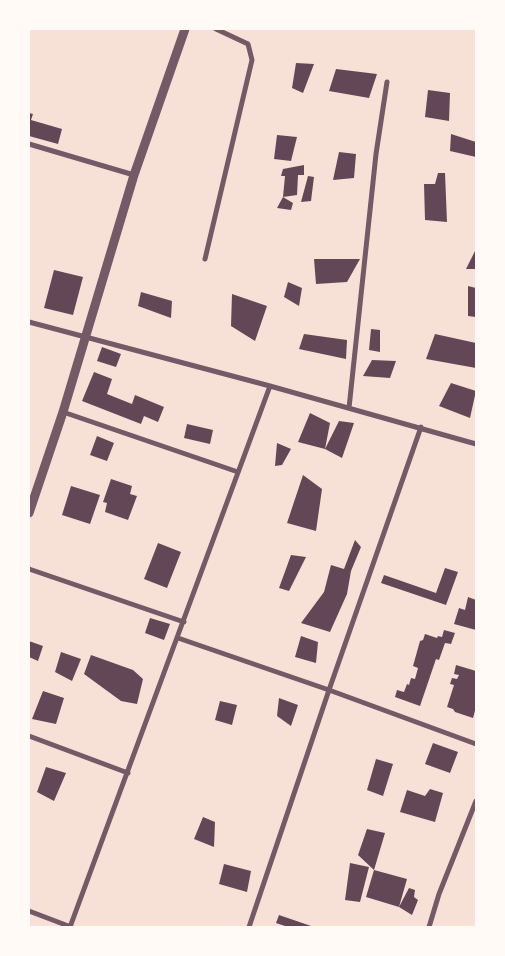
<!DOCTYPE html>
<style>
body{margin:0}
#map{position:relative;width:505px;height:956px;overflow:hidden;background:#f7e1d7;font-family:Bitter,serif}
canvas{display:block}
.frame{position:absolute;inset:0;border:30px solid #fffaf5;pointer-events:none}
</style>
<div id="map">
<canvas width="505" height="956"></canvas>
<div class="frame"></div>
</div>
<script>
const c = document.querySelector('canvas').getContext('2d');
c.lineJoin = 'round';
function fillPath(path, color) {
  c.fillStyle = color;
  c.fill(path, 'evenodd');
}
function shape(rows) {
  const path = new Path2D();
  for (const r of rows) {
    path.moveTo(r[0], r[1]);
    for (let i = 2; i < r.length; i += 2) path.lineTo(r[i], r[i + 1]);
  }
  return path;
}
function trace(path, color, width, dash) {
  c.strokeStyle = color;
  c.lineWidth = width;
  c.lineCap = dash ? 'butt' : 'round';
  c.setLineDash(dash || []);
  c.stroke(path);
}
const building = shape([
 [296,63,314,64,303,93,292,88],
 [336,69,377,74,369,98,329,91],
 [428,90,450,93,449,121,425,117],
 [29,113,33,114,31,120,62,129,58,144,29,136],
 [451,134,476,142,476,157,450,151],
 [277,135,297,137,291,161,274,159],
 [339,152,356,154,354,178,333,180],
 [304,165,304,175,298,175,297,195,283,197,285,176,281,176,283,169],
 [438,173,445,173,447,222,425,220,424,184,435,184],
 [308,176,314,177,311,201,301,202],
 [283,197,293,203,291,210,277,208],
 [476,249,476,269,466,269],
 [314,259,360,259,347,282,316,284],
 [54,270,83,277,73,315,44,308],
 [288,282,302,288,299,306,284,297],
 [468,286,476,288,476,317,468,316],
 [141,292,172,301,171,318,138,306],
 [232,294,267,306,255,341,231,326],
 [371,329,380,330,380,352,369,350],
 [304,334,347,340,346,359,299,349],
 [435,334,476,343,476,368,426,359],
 [102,347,121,354,116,367,97,361],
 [372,360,396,361,390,378,363,376],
 [94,372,112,379,107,394,132,404,135,395,164,407,158,422,144,416,141,424,82,401],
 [451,383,476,391,470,418,439,406],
 [310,413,330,423,325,449,298,442],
 [339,421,354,423,342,458,325,449],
 [187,424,213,430,210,444,184,438],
 [97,436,114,443,107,461,90,455],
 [277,443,291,449,282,465,275,466],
 [303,475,322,489,316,531,287,523],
 [111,479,132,486,130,494,137,496,128,520,105,512,107,503,103,502],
 [71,486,100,495,90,524,62,515],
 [355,540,361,547,351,571,347,594,330,632,301,623,324,592,331,565,344,569],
 [158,543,181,552,167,588,144,579],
 [291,555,306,557,289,591,279,588],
 [445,568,458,572,446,605,381,583,384,575,436,593],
 [468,597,476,600,476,630,454,624,459,608,465,610],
 [150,618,170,624,164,640,145,633],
 [444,630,455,633,451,644,445,643,439,660,436,659,420,706,395,697,397,690,404,692,407,684,409,685,411,678,415,679,418,668,413,666,420,641,423,640,425,634,437,638,438,636,442,637],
 [301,636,318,642,316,663,295,657],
 [29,641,43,646,38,661,29,657],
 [61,652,81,659,72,681,55,672],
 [91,655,133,670,143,679,137,704,121,701,84,674],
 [456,665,476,671,476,707,473,718,455,712,453,709,447,707,454,685,450,684,452,678,457,679,459,675,454,674],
 [43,691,64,698,56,724,32,719],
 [279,698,298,705,291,726,277,716],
 [220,701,237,705,232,725,215,720],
 [433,743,458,752,450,773,425,764],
 [376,759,393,764,383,796,367,790],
 [46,767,66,773,54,801,37,792],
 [430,789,443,793,435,822,400,812,407,790,425,796],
 [203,817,215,822,214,847,194,839],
 [367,829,385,833,374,870,358,855],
 [350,863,369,867,360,902,345,900],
 [224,864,251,871,247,892,219,884],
 [374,870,407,879,399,907,366,897],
 [409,888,415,890,414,897,418,900,412,915,399,907],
 [279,915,314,927,288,927,276,923]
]);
const minor = shape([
 [29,144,134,175],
 [205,259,252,60,248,44,216,29],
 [29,322,270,386,476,444],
 [349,408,376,154,387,82],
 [63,412,238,472],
 [29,569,184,622],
 [178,638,329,690,476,744],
 [29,736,128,773],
 [29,911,71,927],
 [70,927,270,386],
 [249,927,329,690,421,427],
 [429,927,439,894,476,801]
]);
const tertiary = shape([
 [29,513,63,412,134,175,185,29]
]);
fillPath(building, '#644757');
trace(minor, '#755966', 5);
trace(tertiary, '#755966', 9);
</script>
